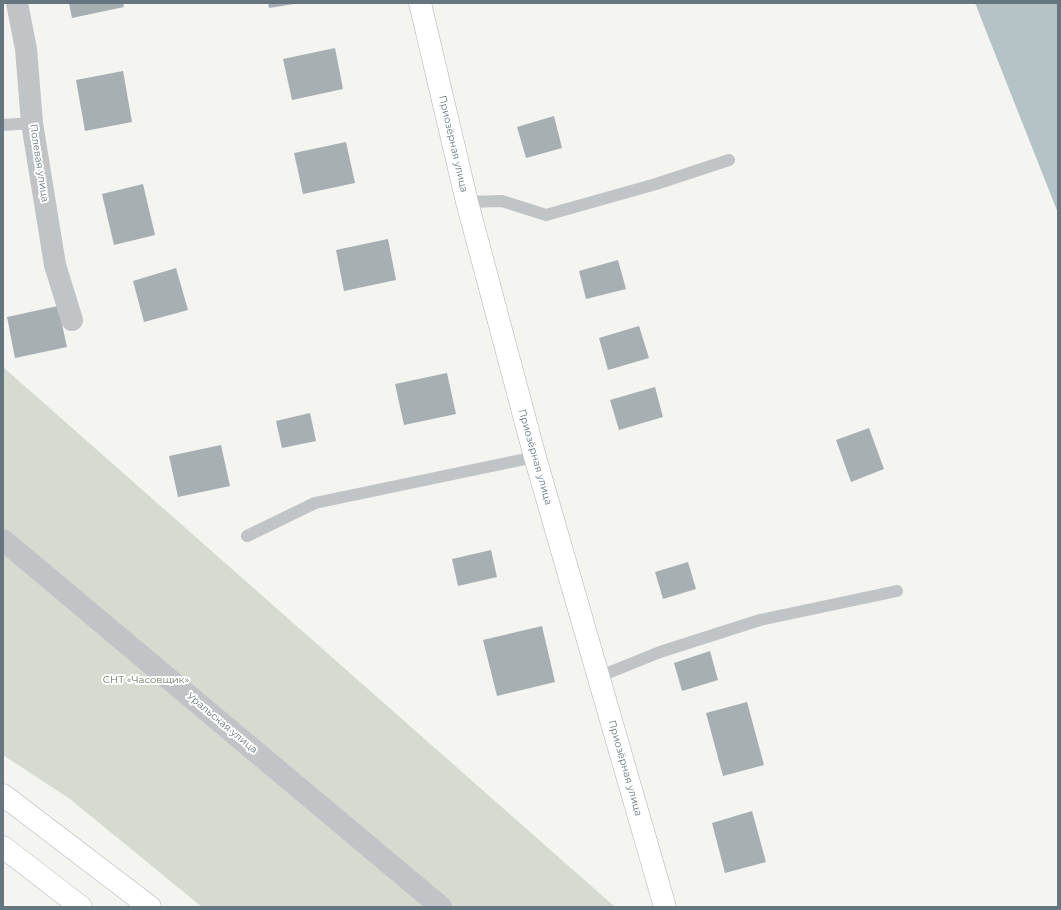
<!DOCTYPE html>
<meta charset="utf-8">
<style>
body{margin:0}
#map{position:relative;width:1061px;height:910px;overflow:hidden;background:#f4f4f1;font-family:Montserrat,sans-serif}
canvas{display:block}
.frame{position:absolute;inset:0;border:4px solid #657680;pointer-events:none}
</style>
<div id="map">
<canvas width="1061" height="910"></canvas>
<div class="frame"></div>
</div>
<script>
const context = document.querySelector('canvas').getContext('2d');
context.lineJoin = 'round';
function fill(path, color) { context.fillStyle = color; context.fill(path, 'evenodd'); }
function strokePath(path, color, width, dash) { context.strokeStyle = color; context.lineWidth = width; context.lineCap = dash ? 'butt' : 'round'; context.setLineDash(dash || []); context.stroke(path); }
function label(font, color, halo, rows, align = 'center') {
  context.font = font + ' Montserrat,sans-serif'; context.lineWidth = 4; context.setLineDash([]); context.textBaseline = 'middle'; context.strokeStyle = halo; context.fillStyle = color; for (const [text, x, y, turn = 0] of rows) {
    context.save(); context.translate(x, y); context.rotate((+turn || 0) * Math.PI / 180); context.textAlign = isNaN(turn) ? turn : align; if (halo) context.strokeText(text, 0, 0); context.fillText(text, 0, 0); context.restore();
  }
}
const green = new Path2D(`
 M3 367 615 907H202L70 799 3 755Z`);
const water = new Path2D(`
 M975 3H1058V213Z`);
const building = new Path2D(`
 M69 3H123L124 7 72 18Z
 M268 3H294V4L269 8Z
 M335 48 343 89 292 100 283 59Z
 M123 71 132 122 85 131 76 80Z
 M554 116 562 148 526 158 517 127Z
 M346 142 355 183 303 194 294 153Z
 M143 184 155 235 114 245 102 194Z
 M388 239 396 280 344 291 336 250Z
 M618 260 626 289 586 299 579 271Z
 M176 268 188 310 144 322 133 281Z
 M58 306 67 347 15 358 7 317Z
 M639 326 649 358 608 370 599 338Z
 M447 373 456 414 404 425 395 384Z
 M655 387 663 417 619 430 610 400Z
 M310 413 316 441 282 448 276 421Z
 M869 428 884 469 851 482 836 440Z
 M221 445 230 486 178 497 169 456Z
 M491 550 497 577 458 586 452 559Z
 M688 562 696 589 663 599 655 572Z
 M542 626 555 682 497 696 483 640Z
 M710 651 718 680 682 691 674 663Z
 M747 702 764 765 723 776 706 713Z
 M752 811 766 862 725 873 712 823Z`);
const lane = new Path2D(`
 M3 125 32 123
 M467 202 502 201 546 215 656 184 729 160
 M247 536 315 503 535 457
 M598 677 660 652 760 620 897 591`);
const street = new Path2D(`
 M17 3 26 49 32 123 55 265 72 320
 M3 540 441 907`);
const secondary = new Path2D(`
 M420 3 467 202 535 457 665 907`);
const primary = new Path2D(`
 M3 795 150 907
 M3 847 81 907`);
const streetNames = [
 ["Приозёрная улица",453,144,77],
 ["Полевая улица",39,163,81],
 ["Приозёрная улица",535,457,74],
 ["Уральская улица",222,723,40],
 ["Приозёрная улица",625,768,74]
];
const parkNames = [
 ["СНТ «Часовщик»",146,680]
];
fill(green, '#d6dbd2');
fill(water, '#b6c3c6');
fill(building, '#a7afb3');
strokePath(secondary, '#b0b6b9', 23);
strokePath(primary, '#b1b6b9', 23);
strokePath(lane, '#c0c4c7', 12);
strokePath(street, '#c0c4c7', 22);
strokePath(secondary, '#fff', 22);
strokePath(primary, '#fff', 22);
label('10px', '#657680', '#fff', streetNames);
label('10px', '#697863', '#fff', parkNames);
</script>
